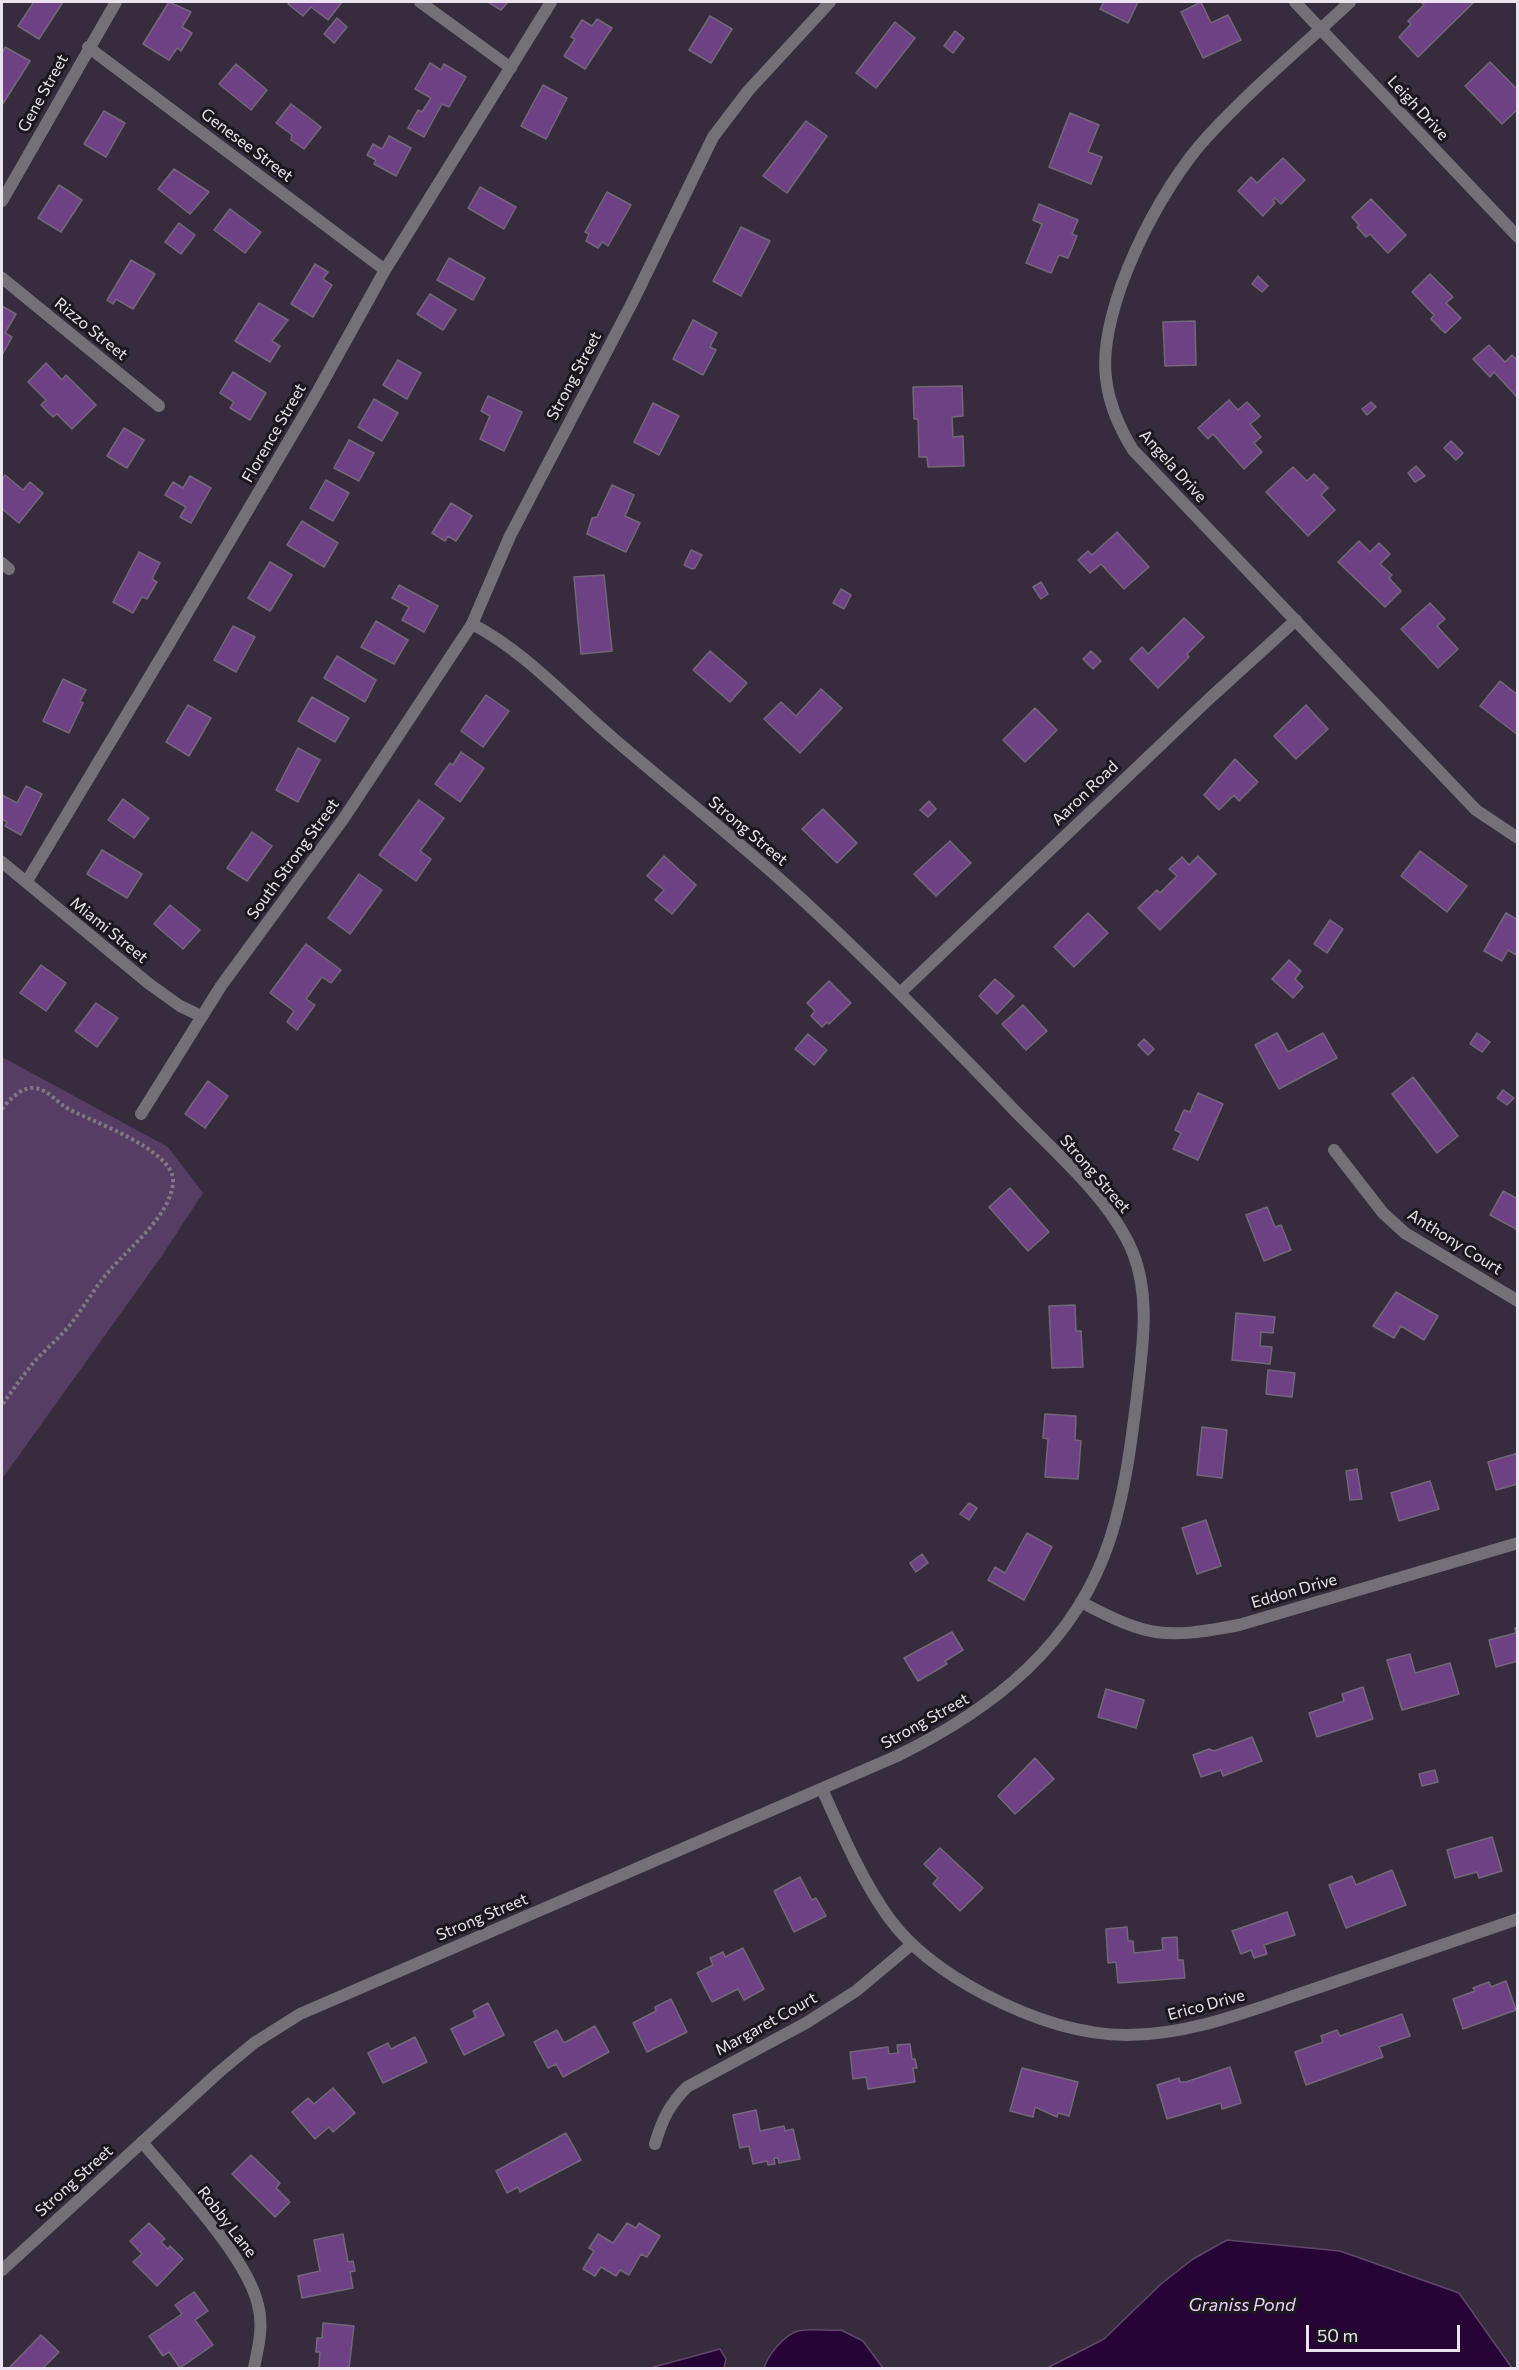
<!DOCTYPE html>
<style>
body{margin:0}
#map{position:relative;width:1519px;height:2370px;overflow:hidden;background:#372c3d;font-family:Commissioner,sans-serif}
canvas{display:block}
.frame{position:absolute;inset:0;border:3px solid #ebe4ef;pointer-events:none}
.scale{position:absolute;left:1306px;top:2325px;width:154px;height:27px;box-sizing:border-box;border:3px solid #ebe4ef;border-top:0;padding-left:8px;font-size:18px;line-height:21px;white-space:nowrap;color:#ebe4ef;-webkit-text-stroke:4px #1c171e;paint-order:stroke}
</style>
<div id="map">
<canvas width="1519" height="2370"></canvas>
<div class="frame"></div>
<div class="scale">50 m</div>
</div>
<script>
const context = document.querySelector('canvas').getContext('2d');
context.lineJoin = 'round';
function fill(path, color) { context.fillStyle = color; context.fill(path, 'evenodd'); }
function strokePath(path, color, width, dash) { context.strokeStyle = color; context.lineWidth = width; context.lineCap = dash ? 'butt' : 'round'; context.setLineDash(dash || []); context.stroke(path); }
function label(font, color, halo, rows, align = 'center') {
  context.font = font + ' Commissioner,sans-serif'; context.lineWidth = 6; context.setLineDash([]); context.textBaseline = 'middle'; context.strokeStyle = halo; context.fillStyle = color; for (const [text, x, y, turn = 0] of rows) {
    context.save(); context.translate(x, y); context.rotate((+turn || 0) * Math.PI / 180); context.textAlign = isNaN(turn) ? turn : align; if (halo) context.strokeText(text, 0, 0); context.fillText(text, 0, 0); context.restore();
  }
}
const green = new Path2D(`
 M2 1057 168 1147 203 1193 161 1257 2 1479Z`);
const water = new Path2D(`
 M1227 2240 1340 2251 1459 2293 1512 2368H1047L1104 2339 1161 2284 1193 2259Z
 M841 2330 863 2341 883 2368H764C768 2355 784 2335 798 2331 811 2328 828 2331 841 2330Z
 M720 2349 726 2359 724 2368H650Z`);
const building = new Path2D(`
 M34 2H63L39 39 18 26Z
 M169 2 191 12 182 27 192 33 181 51 177 48 169 60 143 44Z
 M290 2H342L328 20 311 7 303 16 288 4Z
 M488 2H508L501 10Z
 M1104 2H1138L1128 23 1100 9Z
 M1201 2 1211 23 1228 15 1241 40 1203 58 1181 12Z
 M1421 2H1474L1418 57 1399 37 1411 24 1408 21 1424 5Z
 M710 16 732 29 711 63 689 50Z
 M337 18 347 27 334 43 324 34Z
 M597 19 612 28 585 69 564 56 575 39 571 37 582 20 592 26Z
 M895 22 915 38 876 88 856 73Z
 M955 31 964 38 953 53 944 46Z
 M5 47 30 61 2 105V54Z
 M1490 62 1518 90V109L1502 124 1465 86Z
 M430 63 441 70 444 64 466 77 449 107 442 104 424 137 408 128 418 110 422 112 431 98 415 89Z
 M236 64 267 90 251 110 219 84Z
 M543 85 567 98 546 139 521 126Z
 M291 104 321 127 304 149 291 140 292 135 276 123Z
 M104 111 125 123 106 157 84 144Z
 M1070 113 1099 125 1088 152 1102 157 1091 184 1049 167Z
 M806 121 827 136 787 193 763 176Z
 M389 136 411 148 396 176 374 164 376 160 367 155 373 144 382 149Z
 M1283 158 1305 180 1281 204 1275 198 1273 200 1275 203 1263 216 1238 191 1251 177 1257 183Z
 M174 169 209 192 190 214 158 189Z
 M59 185 82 200 61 232 38 218Z
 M480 187 516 207 504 229 468 208Z
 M607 192 631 205 608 246 602 242 598 248 586 241 589 234 585 232Z
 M1371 199 1406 235 1388 253 1370 234 1366 237 1357 227 1359 225 1352 217Z
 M1039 204 1078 220 1072 234 1077 236 1068 258 1059 255 1051 273 1026 263 1042 224 1033 220Z
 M230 209 261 232 245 253 214 230Z
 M179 223 195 235 181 254 165 242Z
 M741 227 770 241 741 296 713 281Z
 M449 258 485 278 473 300 437 280Z
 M131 260 155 274 133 309 116 299 113 304 107 300Z
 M315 264 328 272 323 279 332 285 313 317 291 304Z
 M1430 274 1453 297 1446 303 1461 318 1445 333 1431 319 1434 315 1412 292Z
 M1258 276 1268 286 1262 292 1252 284Z
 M430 294 456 310 443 330 417 314Z
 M259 303 288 320 272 341 280 346 270 362 235 341Z
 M2 306 16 314 5 333 12 337 2 355Z
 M693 320 717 333 710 347 716 350 703 375 673 359Z
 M1195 321 1196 365 1165 366 1163 322Z
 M1489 345 1505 362 1512 355 1518 361 1517 397 1494 372 1490 377 1473 359Z
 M398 360 421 373 407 399 383 385Z
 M46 363 62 380 66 375 96 405 72 429 57 414 53 417 41 405 46 400 28 382Z
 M233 372 266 393 250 420 230 408 234 402 220 393Z
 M962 386 963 416 952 417 953 437 963 436 964 466 928 467 927 457H919L918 419H914L913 387Z
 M488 396 522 412 504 451 480 439 490 416 481 411Z
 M374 399 398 413 382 441 358 427Z
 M1229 400 1238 410 1247 402 1260 416 1250 424 1261 437 1254 443 1262 452 1244 469 1213 434 1208 439 1198 428Z
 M1371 402 1376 407 1367 415 1362 409Z
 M653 403 679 416 659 455 634 442Z
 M124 428 144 440 127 468 107 456Z
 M349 440 374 453 359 481 334 468Z
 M1451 441 1463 453 1456 460 1444 448Z
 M1416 466 1425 476 1415 482 1408 473Z
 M1293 467 1307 481 1314 474 1328 488 1321 495 1335 510 1308 536 1266 492Z
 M5 475 23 490 30 482 43 493 19 523 2 509V480Z
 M190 476 211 488 191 523 180 517 186 507 165 495 173 482 183 488Z
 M326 480 349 493 333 521 310 508Z
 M612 485 634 495 625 516 640 523 626 552 587 534 592 518 597 517Z
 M451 503 472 516 456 541 448 536 445 541 432 533Z
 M302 521 338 543 324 567 287 545Z
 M1117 532 1149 567 1124 589 1101 564 1090 573 1078 560 1088 551 1092 555Z
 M1359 541 1370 552 1379 543 1390 554 1380 564 1392 575 1389 578 1401 591 1385 607 1338 562Z
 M691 550 702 555 695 568 692 569 684 565Z
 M139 552 160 563 152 579 157 582 147 599 142 597 133 613 113 602Z
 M270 562 292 575 270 611 248 598Z
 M604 575 612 651 581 654 574 577Z
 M1041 582 1048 594 1041 599 1033 587Z
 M399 585 438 606 424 632 402 620 409 607 392 598Z
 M841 589 851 595 844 609 833 603Z
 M1430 603 1445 619 1437 626 1458 649 1438 668 1401 629Z
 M1184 618 1204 637 1187 654 1189 657 1158 688 1130 659 1142 647 1148 654Z
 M376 621 408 640 394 664 361 647Z
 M233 626 255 637 236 672 214 660Z
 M710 651 747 683 730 702 693 670Z
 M1091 651 1101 661 1093 669 1083 659Z
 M337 656 376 680 365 702 324 678Z
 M63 679 86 690 80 701 83 703 69 733 43 721Z
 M1500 681 1518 695V735L1480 706Z
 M821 689 842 708 800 753 764 719 781 702 796 716Z
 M486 695 509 711 483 747 461 731Z
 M312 697 349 718 335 742 298 721Z
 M188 705 211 718 189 756 166 742Z
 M1306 705 1328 729 1296 759 1274 736Z
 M1035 708 1057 730 1025 762 1003 740Z
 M298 748 320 760 298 802 276 790Z
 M461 752 484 768 460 802 435 784 450 763 453 765Z
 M1235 759 1258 782 1239 801 1234 795 1219 810 1204 795Z
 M26 786 42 794 21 835 5 826 7 822 2 819V795L17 803Z
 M123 799 149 818 134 838 108 820Z
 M419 800 444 818 420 851 431 859 416 881 379 855Z
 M929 801 936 809 928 817 920 810Z
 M823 809 857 843 837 863 802 829Z
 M252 832 272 846 247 881 227 868Z
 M950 841 971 863 936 896 914 874Z
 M102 850 142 874 127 898 87 874Z
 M1420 851 1467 886 1447 912 1401 876Z
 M664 856 696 885 672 914 655 900 664 890 647 876Z
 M1198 856 1216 874 1160 930 1138 908 1157 890 1160 893 1177 876 1169 869 1182 857 1189 865Z
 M359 874 382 890 350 934 328 918Z
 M170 905 200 930 183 949 154 924Z
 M1088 913 1108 933 1074 967 1054 947Z
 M1506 913 1518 920V956L1508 950 1502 961 1484 951Z
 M1330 920 1343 929 1327 953 1314 944Z
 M306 944 341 970 331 983 322 977 306 999 315 1005 297 1030 287 1022 294 1011 270 993Z
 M1289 960 1301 971 1295 979 1303 987 1293 998 1272 979Z
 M41 965 66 983 46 1011 20 993Z
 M995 979 1014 996 997 1014 979 996Z
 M829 981 851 1003 829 1024 827 1022 822 1027 811 1016 815 1011 807 1003Z
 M96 1003 118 1018 97 1047 75 1031Z
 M1023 1005 1047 1031 1026 1050 1002 1024Z
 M1277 1033 1288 1052 1323 1033 1337 1058 1279 1089 1255 1045Z
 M1477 1033 1490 1042 1482 1052 1470 1044Z
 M808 1034 827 1050 814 1065 795 1049Z
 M1144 1039 1154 1049 1148 1055 1138 1045Z
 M1413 1077 1458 1136 1437 1153 1392 1094Z
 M208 1081 228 1096 205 1128 185 1114Z
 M1503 1090 1514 1098 1507 1105 1497 1098Z
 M1198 1093 1223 1104 1198 1160 1173 1149 1181 1133 1175 1130 1184 1110 1190 1112Z
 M1010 1188 1049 1232 1028 1251 989 1207Z
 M1503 1191 1518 1199V1230L1490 1215Z
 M1267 1207 1275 1227 1281 1225 1291 1250 1264 1261 1246 1215Z
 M1396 1292 1438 1316 1424 1340 1401 1326 1394 1338 1373 1326Z
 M1075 1305 1076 1331H1081L1083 1367 1052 1368 1049 1306Z
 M1236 1313 1275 1317 1273 1333 1261 1332 1260 1346 1272 1347 1270 1364 1232 1360Z
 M1268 1370 1295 1373 1292 1397 1266 1394Z
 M1045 1414 1076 1416 1075 1440 1081 1441 1078 1479 1045 1477 1048 1439 1043 1438Z
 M1202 1427 1227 1430 1222 1478 1197 1475Z
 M1518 1453V1484L1496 1490 1488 1462Z
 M1357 1469 1362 1499 1350 1500 1346 1471Z
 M1430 1481 1439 1509 1399 1521 1391 1493Z
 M969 1503 977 1508 969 1520 960 1514Z
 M1206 1520 1221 1566 1197 1574 1182 1528Z
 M1027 1533 1052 1547 1024 1600 988 1580 995 1567 1005 1573Z
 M922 1554 928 1563 916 1572 910 1563Z
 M1518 1627V1661L1496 1667 1489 1640 1516 1633 1515 1628Z
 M952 1632 963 1650 945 1661 947 1664 918 1681 904 1658Z
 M1410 1654 1415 1673 1450 1663 1459 1694 1402 1710 1387 1660Z
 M1363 1687 1373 1719 1317 1737 1309 1713 1344 1701 1342 1694Z
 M1106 1689 1144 1700 1136 1728 1098 1717Z
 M1252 1737 1262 1761 1223 1776 1221 1770 1201 1777 1193 1755 1209 1749 1214 1751Z
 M1035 1758 1054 1779 1015 1814 998 1796Z
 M1435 1770 1438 1782 1422 1786 1419 1774Z
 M1492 1837 1502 1871 1479 1878 1477 1872 1455 1878 1447 1850Z
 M940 1848 983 1888 960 1911 933 1884 938 1878 924 1864Z
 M1392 1870 1406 1905 1346 1928 1329 1885 1352 1876 1356 1885Z
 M800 1877 812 1900 816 1898 826 1916 794 1932 774 1891Z
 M1287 1912 1295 1935 1264 1945 1267 1954 1254 1958 1251 1950 1241 1954 1232 1931Z
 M1127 1927 1128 1941H1133L1134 1953 1163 1950 1162 1938 1177 1937 1178 1960H1183L1185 1978 1118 1983 1116 1962 1108 1963 1106 1929Z
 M743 1948 764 1989 744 2000 738 1989 712 2002 697 1973 713 1965 710 1958 723 1952 725 1957Z
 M1506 1981 1516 2010 1463 2029 1453 1999 1475 1991 1473 1988 1489 1982 1491 1987Z
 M671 1999 687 2032 647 2052 633 2023 656 2011 655 2007Z
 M488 2003 504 2035 464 2055 451 2029 476 2017 473 2011Z
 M1402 2014 1410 2036 1379 2047 1383 2057 1306 2085 1295 2052 1323 2042 1321 2036 1337 2030 1340 2036Z
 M595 2026 609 2052 563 2077 556 2064 548 2068 534 2042 557 2030 564 2043Z
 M415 2037 427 2062 383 2083 368 2053 388 2043 391 2049Z
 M910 2044 912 2059H915L917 2068H913L915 2082 868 2089 866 2077 853 2079 850 2052 888 2047 889 2054 898 2053 897 2045Z
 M1230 2067 1241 2103 1222 2109 1221 2103 1167 2119 1157 2085 1179 2078 1180 2082H1186Z
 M1022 2068 1078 2082 1069 2116 1058 2113 1057 2117 1035 2107 1033 2117 1010 2111Z
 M333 2088 355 2113 333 2132 329 2127 315 2139 292 2112 308 2098 314 2104Z
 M756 2110 760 2131 784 2126 785 2131 793 2129 800 2159 779 2163 778 2158H774L775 2164 768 2165 767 2161 753 2164 749 2146 740 2148 733 2115Z
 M566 2133 581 2160 520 2192 518 2187 507 2193 496 2171Z
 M251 2155 280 2183 276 2188 290 2202 275 2217 232 2174Z
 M149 2223 165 2239 161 2242 168 2249 170 2246 183 2259 157 2286 133 2262 142 2254 130 2241Z
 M627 2223 636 2228 639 2223 660 2236 647 2257 641 2254 629 2275 620 2270 616 2276 601 2267 595 2276 583 2269 594 2251 589 2248 598 2234 613 2243Z
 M343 2234 348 2262 353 2261 355 2271 350 2272 353 2288 302 2298 298 2276 320 2271 314 2240Z
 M194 2292 208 2311 195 2320 213 2345 180 2368 169 2352 163 2356 149 2336 182 2314 175 2305Z
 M323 2323 354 2326 349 2368H319L320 2352H316L317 2338H322Z
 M41 2335 59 2352 43 2368H9Z`);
const path = new Path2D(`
 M2 1109C9 1100 21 1087 34 1088 47 1089 55 1100 65 1107 89 1121 175 1149 173 1182 171 1215 130 1247 110 1270 95 1287 84 1307 70 1325 59 1338 46 1349 35 1361 23 1375 13 1390 2 1405`);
const minor = new Path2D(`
 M420 2 511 68
 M1295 2 1518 237
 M1350 2C1303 46 1252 88 1208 136 1161 186 1097 308 1106 378 1109 405 1119 427 1133 450L1476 810 1518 838
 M88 47 385 270
 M2 201 116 2
 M2 278 159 406
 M2 563 9 569
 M2 862 148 983 180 1006 201 1016
 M27 881 166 649 314 398 385 270 551 2
 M900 993 1210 698 1296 620
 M141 1114 221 986 344 818 472 624
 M1334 1150 1383 1213 1405 1233 1518 1301
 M1081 1602C1149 1638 1165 1639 1239 1625L1518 1543
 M822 1789C842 1833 861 1879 889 1918 913 1951 948 1975 984 1994 1028 2017 1076 2035 1127 2035 1191 2035 1251 2010 1311 1990 1380 1966 1449 1943 1518 1919
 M142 2142C175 2182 247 2256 258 2305 264 2326 258 2348 254 2368
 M655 2144C662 2120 669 2105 687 2087L806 2023 856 1991 911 1945`);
const tertiary = new Path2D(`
 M2 2270 218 2073 254 2043 300 2014 897 1756C993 1709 1076 1644 1110 1539 1125 1493 1131 1444 1137 1396 1142 1350 1151 1298 1133 1253 1112 1201 1056 1153 1017 1113 941 1034 864 955 783 882 728 833 670 787 614 739 568 700 526 652 472 624L510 536 633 301 713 137 748 91 830 2`);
const streetNames = [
 ["Gene Street",43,93,-61],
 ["Leigh Drive",1418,108,47],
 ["Genesee Street",247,145,37],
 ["Rizzo Street",91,329,39],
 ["Strong Street",574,376,-62],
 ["Florence Street",274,433,-60],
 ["Angela Drive",1173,466,48],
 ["Aaron Road",1085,793,-44],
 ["Strong Street",748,831,40],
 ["South Strong Street",293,859,-54],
 ["Miami Street",109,930,39],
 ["Strong Street",1095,1174,49],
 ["Anthony Court",1455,1242,32],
 ["Eddon Drive",1294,1591,-16],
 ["Strong Street",925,1721,-29],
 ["Strong Street",482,1917,-23],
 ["Erico Drive",1206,2005,-15],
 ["Margaret Court",766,2024,-29],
 ["Strong Street",74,2181,-42],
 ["Robby Lane",227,2222,52]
];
const waterNames = [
 ["Graniss Pond",1242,2305]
];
fill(green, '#563d64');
fill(water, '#260435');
strokePath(water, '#61476d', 1.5);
fill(building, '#6d4184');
strokePath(building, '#73677a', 1.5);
strokePath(path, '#817886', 4, [3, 3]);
strokePath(minor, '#757078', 12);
strokePath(tertiary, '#757078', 12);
label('16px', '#ebe4ef', '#1c171e', streetNames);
label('italic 18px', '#e9d1f7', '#1c171e', waterNames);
</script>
